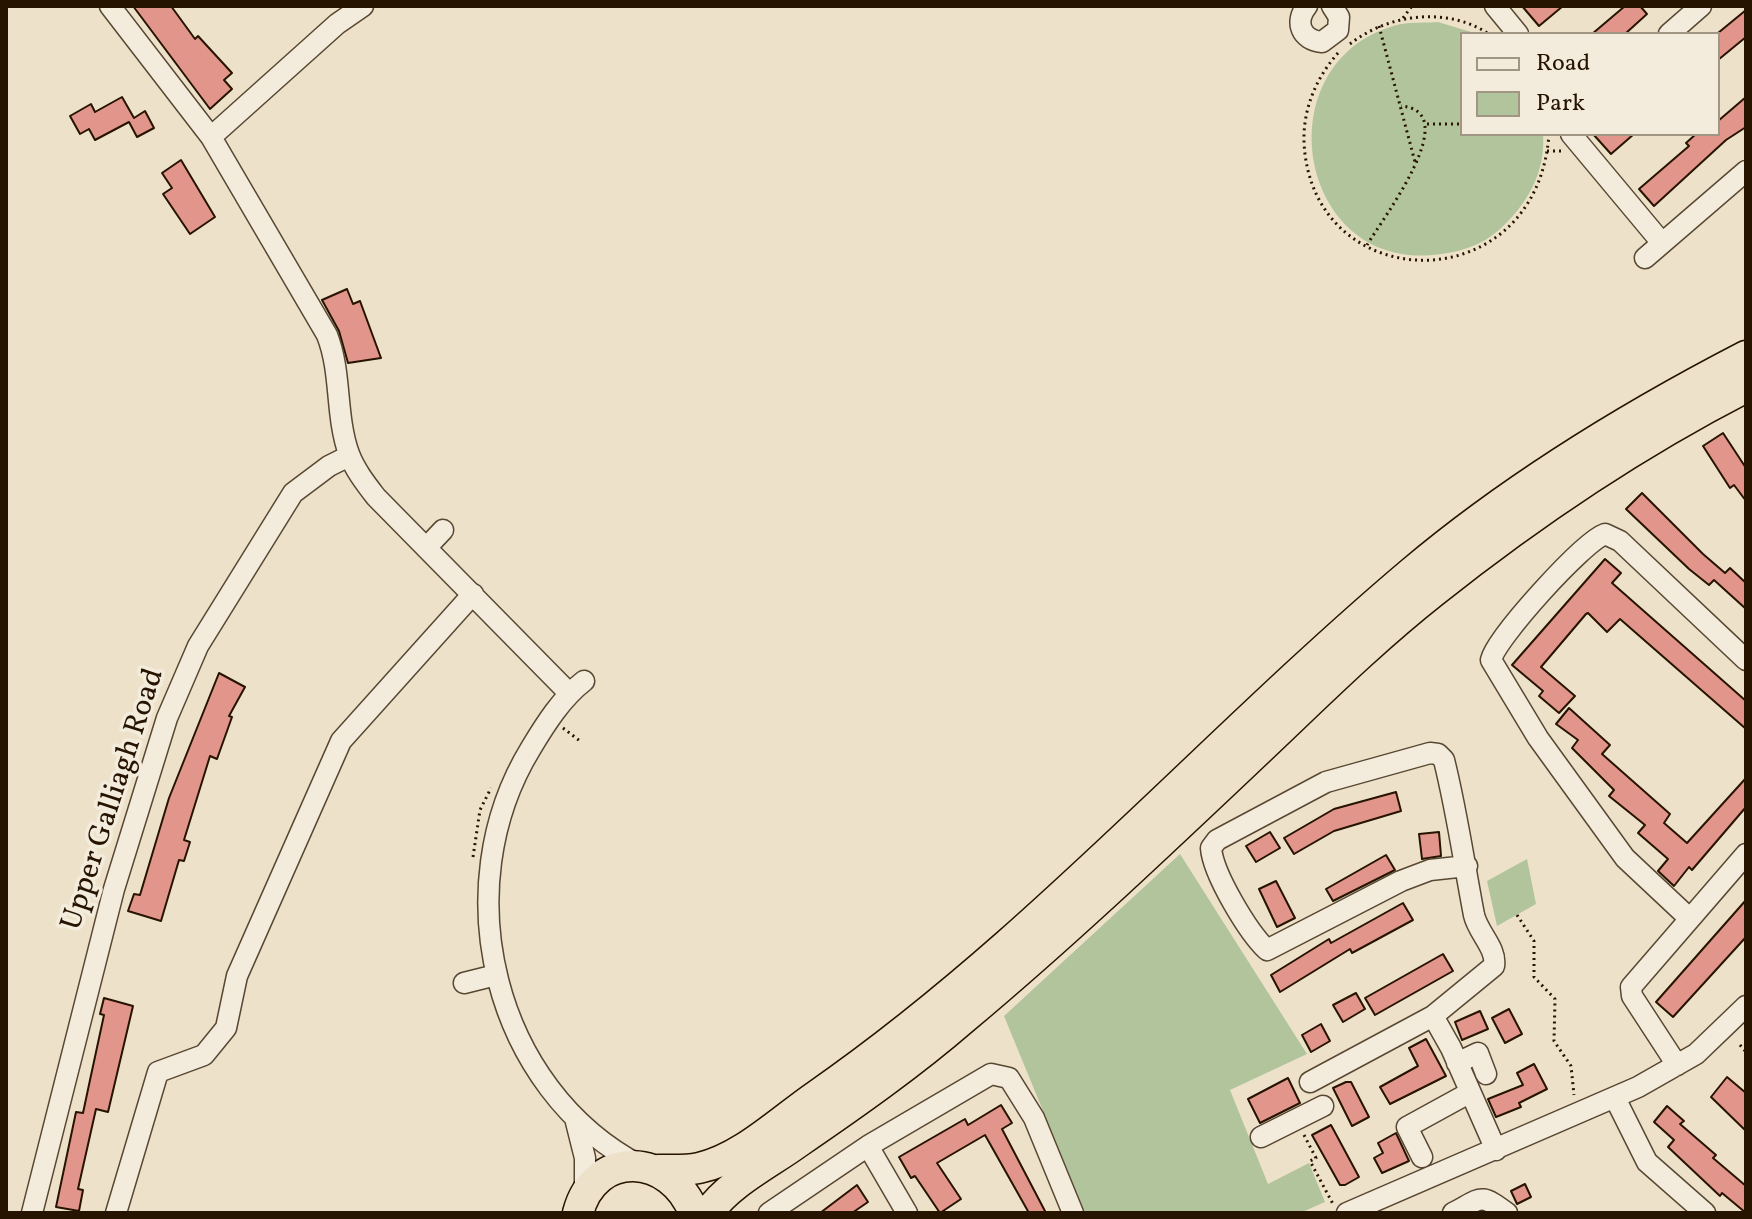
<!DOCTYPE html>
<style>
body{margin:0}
#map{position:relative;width:1752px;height:1219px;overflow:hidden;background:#ede2c9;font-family:Vollkorn,serif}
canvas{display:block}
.frame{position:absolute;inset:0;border:8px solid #261300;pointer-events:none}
.legend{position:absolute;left:1460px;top:32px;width:260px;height:104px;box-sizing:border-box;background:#f3ecdc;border:2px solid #a19584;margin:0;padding:10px 14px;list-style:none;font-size:24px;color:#261300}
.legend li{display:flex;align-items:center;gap:16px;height:40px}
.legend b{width:40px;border:2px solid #a19584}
</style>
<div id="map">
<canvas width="1752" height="1219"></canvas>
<div class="frame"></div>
<ul class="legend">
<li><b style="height:10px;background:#f3ecdc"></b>Road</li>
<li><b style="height:22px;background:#b2c49b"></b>Park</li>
</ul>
</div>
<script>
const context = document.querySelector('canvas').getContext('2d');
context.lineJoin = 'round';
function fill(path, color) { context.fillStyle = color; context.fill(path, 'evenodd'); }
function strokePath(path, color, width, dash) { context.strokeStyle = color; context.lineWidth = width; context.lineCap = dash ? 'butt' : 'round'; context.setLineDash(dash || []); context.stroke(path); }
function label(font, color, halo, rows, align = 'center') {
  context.font = font + ' Vollkorn,serif'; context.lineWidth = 7; context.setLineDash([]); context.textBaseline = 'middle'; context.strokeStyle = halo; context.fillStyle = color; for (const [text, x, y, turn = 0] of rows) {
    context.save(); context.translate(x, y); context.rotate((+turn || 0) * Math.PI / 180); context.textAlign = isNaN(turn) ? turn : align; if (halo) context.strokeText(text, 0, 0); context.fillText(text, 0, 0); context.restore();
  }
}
const green = new Path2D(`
 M1438 22 1478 34H1462V134H1543C1546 172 1527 205 1499 230 1481 246 1457 253 1433 255 1294 268 1263 56 1401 24 1413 22 1426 23 1438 22Z
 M1180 854 1307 1054 1230 1090 1268 1184 1309 1163 1325 1202 1300 1213H1085L1004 1016Z
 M1527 859 1536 904 1497 926 1487 881Z`);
const building = new Path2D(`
 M133 6H171L195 39 198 36 232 73 224 80 232 89 210 109Z
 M1522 6H1563L1539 26Z
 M1625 6H1640L1647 14 1625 34H1592Z
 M1746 10V37L1718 60V33Z
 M122 97 134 118 145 111 154 128 137 137 129 122 95 140 89 129 80 134 70 116 91 104 95 112Z
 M1746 97V127L1726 140 1654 206 1639 189 1689 146 1686 143 1696 134H1718V121Z
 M1593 134H1634L1611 154Z
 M181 160 215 217 190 234 163 194 172 188 162 173Z
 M347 289 353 304 360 301 381 358 348 363 339 331 322 300Z
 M1723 433 1746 468V501L1734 485 1730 488 1703 446Z
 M1642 493 1703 554 1725 573 1730 568 1746 583V609L1714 580 1709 585 1689 569 1626 509Z
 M1605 559 1621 573 1612 583 1746 701V729L1620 619 1607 632 1588 613 1586 614 1541 667 1575 696 1559 713 1539 696 1543 691 1512 665Z
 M219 673 245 687 229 716 232 717 217 759 210 756 184 840 190 842 184 861 179 860 161 921 128 911 134 894 140 895 169 798Z
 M1569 708 1610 745 1602 754 1670 814 1664 823 1687 843 1746 778V807L1692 870 1689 867 1674 886 1658 871 1668 859 1638 833 1645 825 1609 796 1614 790 1572 748 1578 740 1556 724Z
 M1396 792 1401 811 1334 831 1294 854 1284 838 1334 809Z
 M1270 832 1280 848 1256 862 1246 846Z
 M1439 832 1441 856 1422 859 1419 834Z
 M1386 855 1395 870 1333 901 1326 889Z
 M1276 881 1295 918 1277 927 1259 889Z
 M1746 900V937L1673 1017 1656 1002Z
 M1403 903 1413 920 1352 953 1350 949 1280 992 1271 975 1329 939 1331 943Z
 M1443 954 1453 971 1375 1015 1365 998Z
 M1356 993 1365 1009 1343 1022 1333 1005Z
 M104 998 133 1006 108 1112 96 1109 78 1189 83 1190 79 1211 56 1207 76 1112 83 1113 90 1080 104 1015 100 1014Z
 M1509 1009 1522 1034 1505 1043 1492 1018Z
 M1480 1011 1488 1029 1462 1040 1455 1022Z
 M1321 1024 1330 1041 1311 1052 1302 1035Z
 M1426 1039 1446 1076 1390 1104 1380 1087 1418 1066 1409 1048Z
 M1534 1064 1547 1089 1519 1103 1521 1107 1496 1117 1488 1099 1523 1085 1517 1073Z
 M1727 1077 1746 1093V1131L1711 1097Z
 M1288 1078 1300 1103 1260 1123 1248 1099Z
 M1346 1082H1351L1369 1117 1352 1126 1333 1088Z
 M1001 1105 1012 1123 1002 1129 1046 1213H1029L985 1135 937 1163 961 1199 940 1213 915 1176 911 1178 899 1157 965 1119 968 1125Z
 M1667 1106 1684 1121 1680 1124 1716 1155 1713 1158 1746 1186V1213L1722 1193 1720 1196 1668 1147 1674 1140 1654 1122Z
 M1331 1125 1359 1177 1345 1185H1340L1312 1135Z
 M1396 1133 1409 1161 1382 1173 1374 1158 1383 1153 1378 1143Z
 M1525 1184 1531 1197 1517 1204 1511 1191Z
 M857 1185 868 1202 852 1213H820Z`);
const path = new Path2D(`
 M1403 18 1412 6
 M1379 26 1415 162
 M1350 44C1388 14 1447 6 1489 34
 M1338 53C1316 78 1303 109 1304 142 1311 299 1537 303 1549 134
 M1427 124H1462
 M1547 151H1563
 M1367 245C1383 218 1465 111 1401 106
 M563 728 580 741
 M473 857 480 810 491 788
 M1517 915 1534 941V977L1555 999 1554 1041 1571 1066 1574 1095
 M1740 1045 1746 1052
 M1304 1135 1316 1158 1310 1161 1333 1204`);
const minor = new Path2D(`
 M110 6 211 137 327 335C342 373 335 415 349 454 355 470 366 484 376 497L569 693
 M1307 6C1294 22 1301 40 1322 42L1338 30 1339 17 1332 6
 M1495 6 1518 34
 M1669 34 1701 6
 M1571 134 1662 243
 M211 137 337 24 363 6
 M1645 258 1746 171
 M426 548 443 530
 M584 681C562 698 546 723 531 748 445 888 493 1089 641 1166
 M1689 918 1625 858 1538 738 1491 660C1496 638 1583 542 1605 534L1620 541 1746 660
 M464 983 496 975
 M1433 1016 1451 1048 1496 1150
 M1457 1063 1478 1053 1486 1074
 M1677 1065 1632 996 1631 987 1746 854
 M1310 1082 1433 1016 1494 966C1497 948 1478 933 1474 915 1464 863 1457 812 1444 760L1438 754 1430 753 1326 782 1217 840 1211 848C1213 874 1248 932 1267 950L1401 881 1430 870 1467 866
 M1615 1098 1647 1162 1705 1213
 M576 1122 585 1158V1194
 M1261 1137 1323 1106
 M868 1146 907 1213
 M1422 1157 1407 1127 1469 1093
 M32 1213 114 889 167 718 198 646 293 493 329 466 349 456
 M116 1213 158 1072 204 1055 226 1028 237 976 341 741 473 594
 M769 1213 868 1146 991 1074 1009 1078 1034 1118 1073 1213
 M1347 1213 1638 1087 1696 1054 1746 1006
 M1453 1213C1482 1198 1479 1192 1507 1213`);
const highway = new Path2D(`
 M658 1170C671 1170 686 1171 699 1168 741 1159 781 1120 816 1096 1034 945 1209 744 1411 573 1513 487 1628 417 1746 356
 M578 1213C595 1148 671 1153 694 1213
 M708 1213C729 1183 768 1164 797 1143 854 1104 911 1064 963 1019 1061 937 1153 850 1245 763 1307 705 1367 644 1433 592 1531 514 1635 444 1746 387`);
const streetNames = [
 ["Upper Galliagh Road",115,800,-72]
];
fill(green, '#b2c49b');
fill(building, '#e2958a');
strokePath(building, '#261300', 2);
strokePath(minor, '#584732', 23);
strokePath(highway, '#261300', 33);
strokePath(path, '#261300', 3, [2, 4]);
strokePath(minor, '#f3ecdc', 20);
strokePath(highway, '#ede2c9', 30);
label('30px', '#261300', '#f3ecdc', streetNames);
</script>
